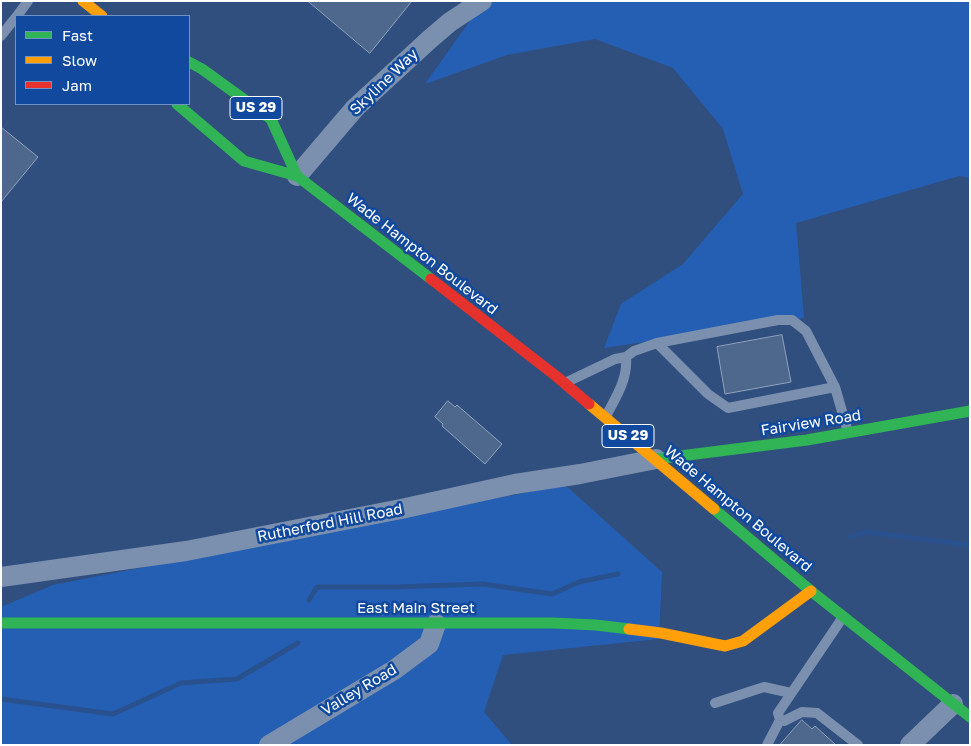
<!DOCTYPE html>
<style>
body{margin:0}
#map{position:relative;width:971px;height:746px;overflow:hidden;background:#304f7e;font-family:"Golos Text",sans-serif}
canvas{display:block}
.frame{position:absolute;inset:0;border:2px solid #fff;pointer-events:none}
.legend{position:absolute;left:15px;top:15px;width:175px;height:90px;box-sizing:border-box;background:#10499e;border:1px solid #7092c5;margin:0;padding:6px 9px;list-style:none;font-size:15px;color:#fff}
.legend li{display:flex;align-items:center;gap:10px;height:25px}
.legend b{width:25px;border:1px solid #7092c5}
</style>
<div id="map">
<canvas width="971" height="746"></canvas>
<div class="frame"></div>
<ul class="legend">
<li><b style="height:6px;background:#30b455"></b>Fast</li>
<li><b style="height:6px;background:#ff9f0a"></b>Slow</li>
<li><b style="height:6px;background:#e5322d"></b>Jam</li>
</ul>
</div>
<script>
const context = document.querySelector('canvas').getContext('2d');
context.lineJoin = 'round';
function fill(path, color) { context.fillStyle = color; context.fill(path, 'evenodd'); }
function strokePath(path, color, width, dash) { context.strokeStyle = color; context.lineWidth = width; context.lineCap = dash ? 'butt' : 'round'; context.setLineDash(dash || []); context.stroke(path); }
function label(font, color, halo, rows, align = 'center') {
  context.font = font + ' "Golos Text",sans-serif'; context.lineWidth = 5; context.setLineDash([]); context.textBaseline = 'middle'; context.strokeStyle = halo; context.fillStyle = color; for (const [text, x, y, turn = 0] of rows) {
    context.save(); context.translate(x, y); context.rotate((+turn || 0) * Math.PI / 180); context.textAlign = isNaN(turn) ? turn : align; if (halo) context.strokeText(text, 0, 0); context.fillText(text, 0, 0); context.restore();
  }
}
const green = new Path2D(`
 M484 1H968L970 3V178L959 176 796 223 804 318 604 348 621 304 683 264 743 194 723 129 673 68 595 39 507 55 425 84Z
 M565 485 662 572 659 639 503 655 484 712 512 745H1V607L53 585Z`);
const stream = new Path2D(`
 M851 537 866 532 970 545
 M309 600 317 587H396L483 584 552 594 579 582 618 574
 M1 699 113 714 181 683 237 679 298 643`);
const building = new Path2D(`
 M308 1H412L370 53Z
 M1 127 38 157 1 202Z
 M782 335 791 382 725 394 717 347Z
 M448 401 455 407 457 405 502 444 485 464 442 426 443 424 435 417Z
 M802 720 812 729 815 726 836 745H780Z`);
const lane = new Path2D(`
 M17 16 28 1
 M1 36 16 17
 M657 343 708 394 728 408 835 387
 M567 382 615 359 626 357 634 351 657 343 778 320H792L806 331 835 387 848 432
 M606 416C616 397 628 379 626 357
 M843 617 778 713 780 720 784 721 802 712 817 713 858 745
 M715 703 764 687 791 693
 M767 745 780 720`);
const street = new Path2D(`
 M297 176 355 108 430 39 450 22 482 1
 M1 577 186 551 401 509 515 484 580 474 656 459
 M269 745 394 670 429 644 436 624
 M910 745 953 704`);
const fast = new Path2D(`
 M189 62 202 69 271 119 297 176
 M177 104 244 161 297 176 431 279
 M656 459 807 440 970 411
 M714 509 811 591 970 717
 M1 623H554L596 625 629 629`);
const slow = new Path2D(`
 M83 1 102 16
 M589 404 714 509
 M629 629 661 633 725 646 743 641 811 591`);
const jam = new Path2D(`
 M431 279 556 376 589 404`);
const shields = [
 [256,108,52],
 [628,436,52]
];
const shieldNames = [
 ["US 29",256,108],
 ["US 29",628,436]
];
const streetNames = [
 ["Skyline Way",384,82,-44],
 ["Wade Hampton Boulevard",422,254,38],
 ["Fairview Road",811,423,-9],
 ["Wade Hampton Boulevard",738,509,40],
 ["Rutherford Hill Road",330,523,-11],
 ["East Main Street",416,608],
 ["Valley Road",359,690,-31]
];
fill(green, '#255fb4');
strokePath(stream, '#29518e', 5);
fill(building, '#4e678c');
strokePath(building, '#90a2bc', 1);
strokePath(lane, '#7b90ae', 10);
strokePath(street, '#7b90ae', 20);
strokePath(fast, '#30b455', 11);
strokePath(slow, '#ff9f0a', 11);
strokePath(jam, '#e5322d', 11);
for (const [x, y, w] of shields) { const box = new Path2D(); box.roundRect(x - w / 2, y - 11.5, w, 23, 4); context.fillStyle = '#10499e'; context.fill(box); strokePath(box, '#fff', 1); }
label('bold 14px', '#fff', null, shieldNames);
label('15px', '#fff', '#10499e', streetNames);
</script>
